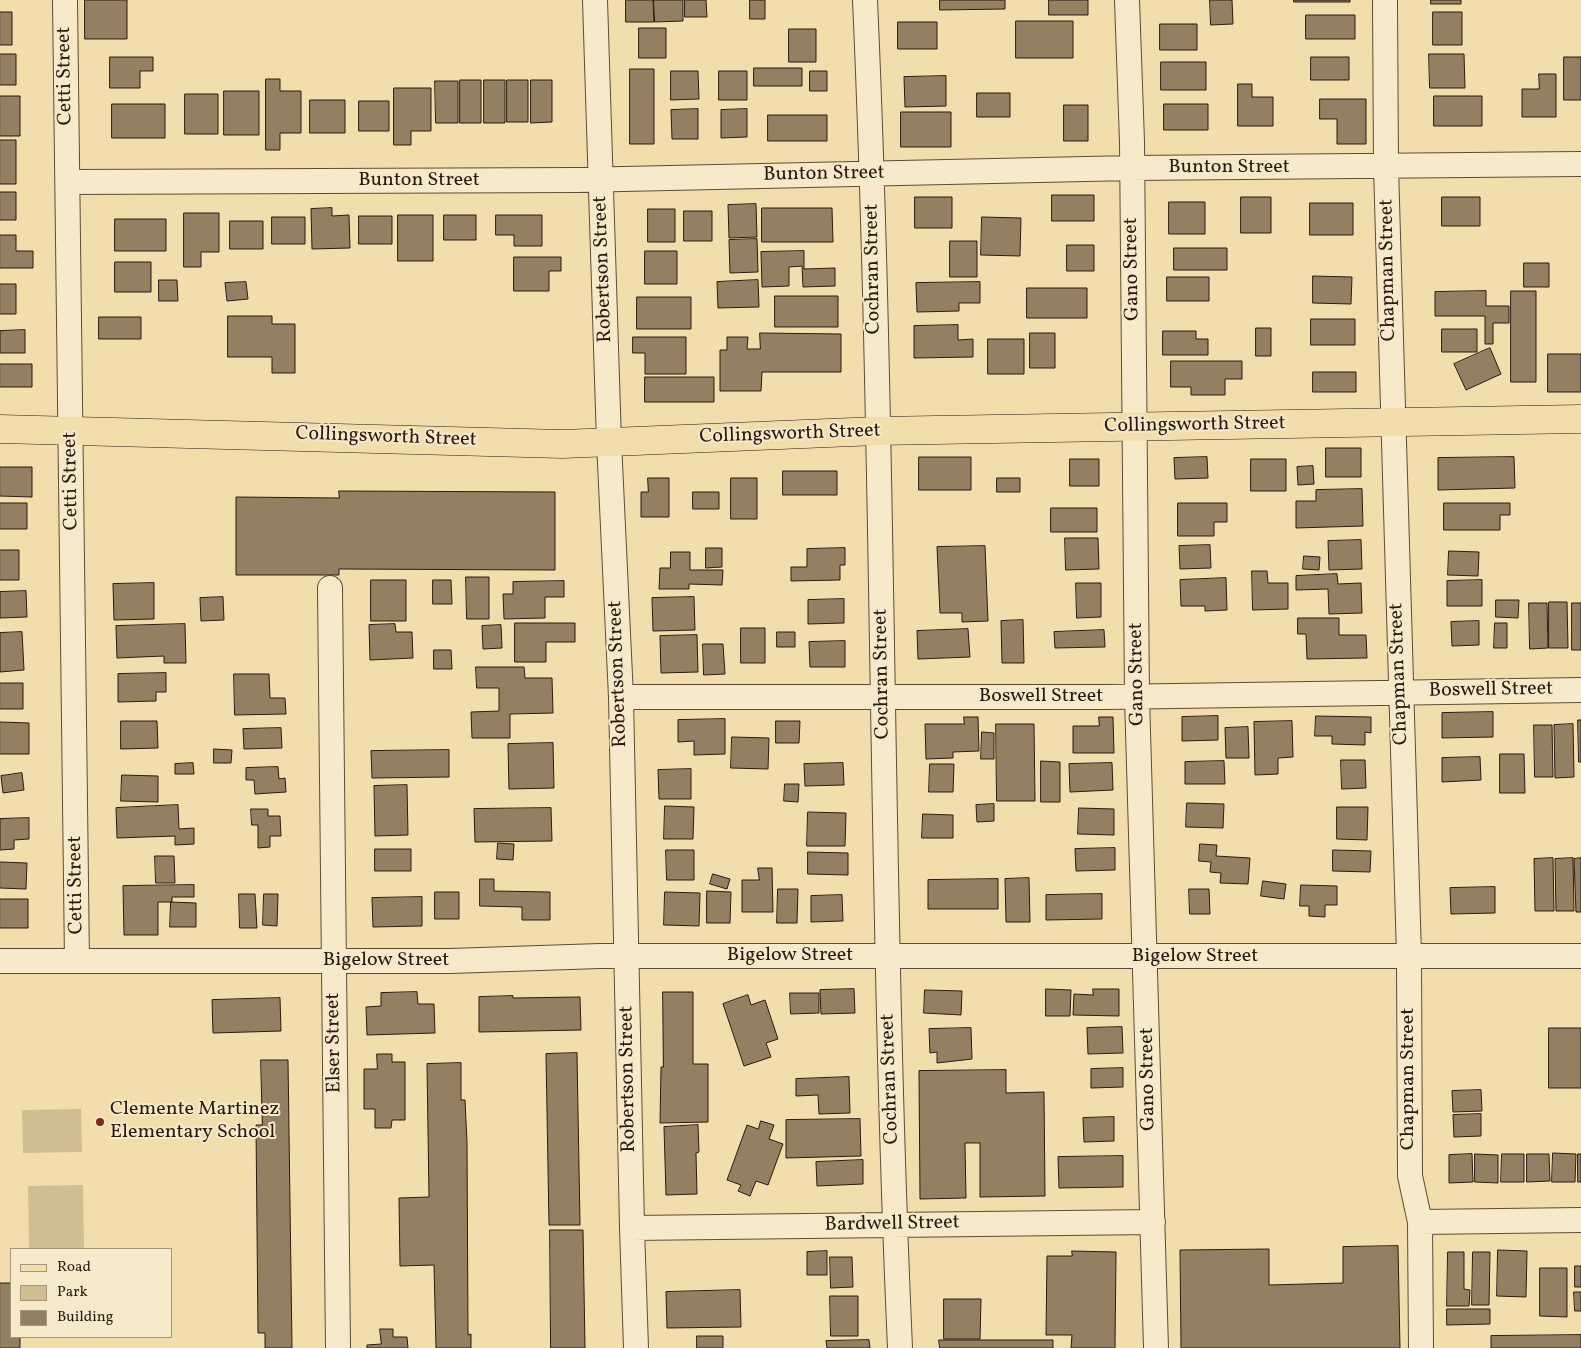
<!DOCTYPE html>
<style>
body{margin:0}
#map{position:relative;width:1581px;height:1348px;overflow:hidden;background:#f2dead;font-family:Vollkorn,serif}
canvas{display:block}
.legend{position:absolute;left:10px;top:1248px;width:162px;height:90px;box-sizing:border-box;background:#f7eaca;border:1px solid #a69780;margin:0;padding:6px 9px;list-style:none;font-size:15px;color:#2c1a10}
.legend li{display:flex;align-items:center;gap:10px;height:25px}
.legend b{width:25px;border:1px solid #a69780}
</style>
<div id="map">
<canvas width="1581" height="1348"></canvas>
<ul class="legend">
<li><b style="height:6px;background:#f2dead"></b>Road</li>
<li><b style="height:14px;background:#d0bd92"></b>Park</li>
<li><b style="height:14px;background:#938062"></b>Building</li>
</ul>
</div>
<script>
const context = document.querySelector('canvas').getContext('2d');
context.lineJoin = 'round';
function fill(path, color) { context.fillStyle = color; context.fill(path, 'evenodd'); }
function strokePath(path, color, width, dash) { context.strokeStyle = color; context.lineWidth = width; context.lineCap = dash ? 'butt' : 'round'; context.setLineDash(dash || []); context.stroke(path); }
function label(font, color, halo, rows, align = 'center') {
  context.font = font + ' Vollkorn,serif'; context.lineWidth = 4; context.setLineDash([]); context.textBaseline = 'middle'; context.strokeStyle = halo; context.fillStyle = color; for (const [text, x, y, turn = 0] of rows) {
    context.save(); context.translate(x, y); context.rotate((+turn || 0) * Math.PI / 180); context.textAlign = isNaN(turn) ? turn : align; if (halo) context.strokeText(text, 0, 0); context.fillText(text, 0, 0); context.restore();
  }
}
const green = new Path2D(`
 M81 1109 82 1152 23 1153 22 1110Z
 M83 1185 84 1249H29L28 1186Z`);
const building = new Path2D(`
 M85 0H127V39H85Z
 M626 0H653L654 22H626Z
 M654 0H683V21L655 22Z
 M685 0H706L707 17H685Z
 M750 0H765V19H750Z
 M940 0H1005V9L940 10Z
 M1049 0H1088V15H1049Z
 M1210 0H1232L1233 24 1211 25Z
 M1294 0H1350V2H1294Z
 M1431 0H1461V4H1431Z
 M0 12H12V45H0Z
 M1433 12H1462V45H1433Z
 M1306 15H1355V39H1306Z
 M1016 21H1073V58H1016Z
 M898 22H937V49H898Z
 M1160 24H1197V50H1160Z
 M639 28H666V58H639Z
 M789 29H816V62H789Z
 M0 54H16V85H0Z
 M1429 54H1464L1465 88H1430Z
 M110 57H153V71H140V88H110Z
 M1311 57H1349V80H1311Z
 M1564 57H1581V100H1564Z
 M1161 62H1206V90H1161Z
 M754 68H802V86H754Z
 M630 69H654V144H630Z
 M671 71H698L699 99 671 100Z
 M719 71H747V100H719Z
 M810 71H827V91H810Z
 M1539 74H1556V117H1522V89H1539Z
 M946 76V106L905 107 904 77Z
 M266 79H280V91H301V133H280V150H266Z
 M460 80H481V123H460Z
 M484 80H505V123H484Z
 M507 80H528V122H507Z
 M531 80H552V122L531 123Z
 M435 81H458V123H436Z
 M1238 84H1252V97H1273V126H1238Z
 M394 88H431V131H411V145H394Z
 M224 91H259V135H224Z
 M977 93H1010V117H977Z
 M185 94H218V134H185Z
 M0 96H20V136H0Z
 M1434 96H1482V126H1434Z
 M1320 99H1366V144H1337V119H1320Z
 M310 100H345V133H310Z
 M359 101H389V131H359Z
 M112 104H165V138H112Z
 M1164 104H1208V130H1164Z
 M1064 105H1088V141H1064Z
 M698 109V139H672L671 110Z
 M747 109V137L721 138V110Z
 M901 112H951V147H901Z
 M768 115H827V141H768Z
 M0 140H16V184H0Z
 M0 192H16V220H0Z
 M1052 195H1094V221H1052Z
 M915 197H952V228H915Z
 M1241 197H1271V233H1241Z
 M1442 197H1480V226H1442Z
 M1169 202H1205V234H1169Z
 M1310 203H1353V235H1310Z
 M756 204 757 237 729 238 728 205Z
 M332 208V216L349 215 350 248 312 249 311 209Z
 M762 208H832L833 242H762Z
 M648 209H675V242H648Z
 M684 211H712V241H684Z
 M184 213H219V252H201V267H184Z
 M398 215H433V261H398Z
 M444 215H476V240H444Z
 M496 215H542V246H514V235H496Z
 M359 216H392V244H359Z
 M272 217H305V244H272Z
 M982 217 1021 218 1020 256 981 255Z
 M115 219H166V251H115Z
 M230 221H263V249H230Z
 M0 235H16V251H33V268H0Z
 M757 239 758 272 730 273 729 240Z
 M950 241H977V277H950Z
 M1067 245H1094V271H1067Z
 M1174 248H1227V270H1174Z
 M645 251H677V284H645Z
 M804 251V269L835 268V286L803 287 802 266 789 267V286L762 287 761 252Z
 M514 257H561V271H549V291H514Z
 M115 262H151V292H115Z
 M1524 263H1549V287H1524Z
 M1313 276 1352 277 1351 304 1313 303Z
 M1167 277H1209V301H1167Z
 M159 280H177L178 301H159Z
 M758 280 759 307 718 308 717 282Z
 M246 282 248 299 227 301 225 283Z
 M980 282V303H959V311L917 312 916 283Z
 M0 284H16V314H0Z
 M1027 288H1087V318H1027Z
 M1486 291V306H1509V323H1493V344H1485V316H1435V292Z
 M1511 291H1536V382H1511Z
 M775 296H838V327H775Z
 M637 297H691V329H637Z
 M228 316H272V324H295V373H272V357H228Z
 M99 317H141V339H99Z
 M1311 319H1355V345H1311Z
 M958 325V340L973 339V357L914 358V326Z
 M1256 328H1271V356H1256Z
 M1442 329H1477V352H1442Z
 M25 330V353H0V331Z
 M1163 331H1196V339H1208V355H1163Z
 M760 333 841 334V372H762L761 391H720V350H727V337H748L747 349H760Z
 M1030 333H1055V368H1030Z
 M633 337H686V374H645V353H633Z
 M988 339H1024V374H988Z
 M1490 348 1501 374 1466 390 1454 364Z
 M1548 354H1581V392H1548Z
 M1171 361H1242V379H1225V395H1191V387H1171Z
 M0 364H32V387H0Z
 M1313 372H1356V392H1313Z
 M645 377H714V402H645Z
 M1326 448H1361V477H1326Z
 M919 457H971V490H919Z
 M1207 457 1208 478 1175 479 1174 458Z
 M1514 457 1515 488 1438 490V458Z
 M1070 459H1099V486H1070Z
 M1251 459H1286V491H1251Z
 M1313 466 1314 484 1298 485 1297 467Z
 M0 467H32V497L0 496Z
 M783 471H837V495H783Z
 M648 478H669V517H641V492H648Z
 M731 478H757V519H731Z
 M997 478H1020V492H997Z
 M1362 489 1363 526 1296 528V501H1316V490Z
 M339 491 555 492V570L339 569V575H236V497L339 498Z
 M693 492H719V509H693Z
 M0 503H27V529H0Z
 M1178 503H1227V522H1214V536H1178Z
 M1444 503H1510V515H1500V530H1444Z
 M1051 508H1097V532H1051Z
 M1065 538H1098L1099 569 1066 570Z
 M1361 540 1362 569 1329 570 1328 541Z
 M1210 545 1211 568 1180 569 1179 546Z
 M985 546 988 621 962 622V613H940L937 547Z
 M706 548H722V567L706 568Z
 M845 548V565H840V580L791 581V567H807V549Z
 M0 550H19V580H0Z
 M1449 551 1479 552 1478 576 1448 575Z
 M671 552H690V570H723L722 585 689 584V589H659L660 568H670Z
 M1304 556 1320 557 1319 570 1303 569Z
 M1252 571H1267L1268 583H1288V609L1253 610Z
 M1337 574 1338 584 1361 583 1362 613 1329 614 1328 589 1296 590V576Z
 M466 577H489V619H467Z
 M1226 578 1227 610 1205 611V606H1181L1180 580Z
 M371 580H406V621H371Z
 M433 580H451L452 604H433Z
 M1482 580V606H1447V581Z
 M564 581V597H545V618L504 619 503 594H513V582Z
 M154 583V619L114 620 113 584Z
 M1076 583H1101V617L1077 618Z
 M26 591 27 617 0 618V592Z
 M223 597 224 620 201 621 200 598Z
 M694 597 695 630 653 631 652 598Z
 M844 599V623L808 624V600Z
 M1496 600H1519L1518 618 1496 617Z
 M1549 602H1567L1568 648H1549Z
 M1529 603H1547L1548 648 1530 649Z
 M1572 603H1581V650H1572Z
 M1298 618H1339V635H1366L1367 658 1307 659 1306 634H1298Z
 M1023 620 1024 663H1002L1001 621Z
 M1479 621V645L1452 646 1451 622Z
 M515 623H575V642H546V662H515Z
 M1495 623H1507V648H1494Z
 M185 624 186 663H164V656L117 658 116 626Z
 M395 624 396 632H412L413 658 370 660 369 625Z
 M501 625 502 648 483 649 482 626Z
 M741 628H765V663H741Z
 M968 629 970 657 918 659 917 631Z
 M1104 630 1105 647 1055 648 1054 632Z
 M22 632 24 670 0 672V633Z
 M777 632H795V647H777Z
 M697 635 698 672 661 673 660 636Z
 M845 641V667H810L809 642Z
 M703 644H723L725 674 704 675Z
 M434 650H451L452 669H434Z
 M476 667H524L525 678H552L553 713 510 714V738H472L471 712 499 711V688H477Z
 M166 673V692H156V701L118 702V674Z
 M234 674H269L270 698H285L286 714 235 715Z
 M0 683H23V709H0Z
 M1493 712V737L1442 738V713Z
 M1218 716V740L1182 741V717Z
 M1316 716 1371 717V733L1365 732V745L1332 744V736H1315Z
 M964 717H978L979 751 953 752V758L926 759 925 724H964Z
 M1099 717H1113L1114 753H1073V726H1099Z
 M725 719V754L694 755V741L678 742V720Z
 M1578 720H1581V762H1579Z
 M121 721H157L158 748 121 749Z
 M776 721H800L799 743H776Z
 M1292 721 1293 757 1278 758V774L1255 775 1254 722Z
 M0 722 29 723V754H0Z
 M996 724H1034L1035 801H997Z
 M1573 724 1574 777 1555 778 1554 725Z
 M1534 725H1552L1553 777H1535Z
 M1248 727 1249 758H1226L1225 728Z
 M281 728 282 748 244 749 243 729Z
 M982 732 994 733V759H981Z
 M732 737 769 738 768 769 731 768Z
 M553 743 554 788 509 789 508 744Z
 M214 749 232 750 231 763H214Z
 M449 750V777L372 778 371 751Z
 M1500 754H1524L1525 793H1500Z
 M1480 757 1481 780 1442 782V758Z
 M1341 760H1365L1366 788 1342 789Z
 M1041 761 1060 762V802H1041Z
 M1224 761 1225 784H1185V762Z
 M193 763 194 774H175V764Z
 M843 763 844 785 805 786 804 764Z
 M1112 763 1113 790 1070 792 1069 764Z
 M930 764H954L953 792H929Z
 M278 767 279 779 285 778 286 792 255 794 254 780H246V768Z
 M691 769V799H659L658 770Z
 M22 773 24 790 3 793 1 776Z
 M122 775 158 776V802L121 801Z
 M785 784H799L798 802 784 801Z
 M407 785 408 835 375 836 374 786Z
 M1187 803 1224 804 1223 828 1186 827Z
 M994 804V821L977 822 976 805Z
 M178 805 179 829 194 828V844L175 845V836L117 838 116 808Z
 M665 806 694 807 693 839H664Z
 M1337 807H1368L1367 840 1337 839Z
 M551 808 552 841 475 842 474 809Z
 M1079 808 1114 809V835L1078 834Z
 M251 809H268V816H280L281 836H270V847L258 848V825H252Z
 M808 812 846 813 845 846H807Z
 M923 814 953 815V838H922Z
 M29 818V839L14 840V849L0 850V819Z
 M498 843 514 844 513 860 497 859Z
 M1200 844 1217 845 1216 856 1250 858 1248 884 1220 883 1221 873 1210 872 1211 862 1199 861Z
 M1115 848V870L1076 871 1075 849Z
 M375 849H411V871H375Z
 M666 850H694V880H667Z
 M1333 850 1371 851 1370 872 1333 871Z
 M808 852 848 853V875L808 874Z
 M155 856H174L175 883H156Z
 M1553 858 1554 911H1535L1534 859Z
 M1573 858 1574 911H1556L1555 859Z
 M1581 858V912H1576L1574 859Z
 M0 862 27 863 26 889 0 888Z
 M758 868H772L773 912H742V880H759Z
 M713 874 730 879 727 889 710 884Z
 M1029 878 1030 922H1006L1005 879Z
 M480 879H494V891L550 892V920H522V907L480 906Z
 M998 879V909H928V880Z
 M1263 881 1286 884 1284 899 1261 896Z
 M194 885V897H172V902H158V935H124L123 886Z
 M1301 885 1337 886V905H1325V917L1309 916V906H1300Z
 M1495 887V913L1451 914 1450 888Z
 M778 889H798L797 923H777Z
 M1189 889H1209L1210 914H1190Z
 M707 891 731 892 730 923H707Z
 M435 892H459V919H435Z
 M665 892 700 893 699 926 664 925Z
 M239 894H255L257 928H240Z
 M264 894H278L277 926 263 925Z
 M1102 894V919L1046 920V895Z
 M842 895 843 921 811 922V896Z
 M422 897V926L373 927 372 898Z
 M0 899H28V928H0Z
 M171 902 196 903V927H170Z
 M854 989 855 1013 821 1014 820 990Z
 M1046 989 1071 990 1070 1016H1046Z
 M1093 989H1119V1016L1073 1015 1074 994 1093 995Z
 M925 990 962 991 961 1015 924 1013Z
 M417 992 418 1004H434L435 1033 367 1035 366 1007 381 1006V993Z
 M663 992H693V1064H708V1122L660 1123 661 1067H663Z
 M790 993H819V1013L791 1014Z
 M748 995 751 1005 765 1000 778 1039 766 1043 771 1057 744 1066 723 1004Z
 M513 996V998L580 997 581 1030 479 1032V997Z
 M280 998 281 1031 213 1033 212 1000Z
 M1122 1027 1123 1053 1088 1054 1087 1028Z
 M971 1028 972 1059 937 1063V1052L930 1053 929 1029Z
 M1549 1028H1581V1088H1549Z
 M577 1053 580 1225H549L546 1054Z
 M377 1054H392V1062H405V1120H392L391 1128H375V1109H364V1069H377Z
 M261 1060H288L292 1348H265V1333H258L256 1125H262Z
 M461 1063V1100H465L467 1142 468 1335 471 1334V1348H436L434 1265 400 1266 399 1198 429 1197 427 1064Z
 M1123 1068V1087L1091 1088V1069Z
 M1006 1070V1093L1044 1092 1045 1196 980 1197V1143H965L966 1198 920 1199 919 1071Z
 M849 1077 850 1113 819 1114 818 1095 796 1096V1079Z
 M1481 1090 1482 1111 1453 1112 1452 1091Z
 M1481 1114V1136L1454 1137 1453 1115Z
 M1114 1117V1141L1084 1142 1083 1118Z
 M860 1119 861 1156 786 1158V1120Z
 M761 1121 774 1125 769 1139 783 1144 768 1185 756 1181 750 1196 738 1191 741 1185 727 1180 747 1125 758 1129Z
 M698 1125 699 1152 696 1153 697 1194 666 1195 664 1127Z
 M1553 1153 1576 1154 1575 1182H1552Z
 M1472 1154 1473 1182 1449 1183V1155Z
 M1475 1154 1498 1155V1183L1475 1182Z
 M1502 1154H1524V1182H1501Z
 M1527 1154H1549L1550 1181 1527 1182Z
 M1578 1154H1581V1182H1578Z
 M1123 1156V1187L1059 1188 1058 1157Z
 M863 1160V1184L817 1186 816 1162Z
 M550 1230H583L585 1348H551Z
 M1398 1246 1400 1348H1181L1180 1250 1269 1249V1285L1343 1283V1247Z
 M1498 1250 1527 1251 1526 1297 1497 1296Z
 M827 1251V1275H807V1252Z
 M1072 1251 1116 1252 1115 1348H1071L1072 1335H1046L1047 1256H1072Z
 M1448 1252H1464V1289L1470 1290 1469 1306H1447Z
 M1473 1252H1490L1489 1305H1472Z
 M830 1257H852L853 1287 831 1288Z
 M1575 1266H1581V1287H1575Z
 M1540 1268H1567V1317L1540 1316Z
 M0 1283H11V1337H20V1348H0Z
 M740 1290 741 1327 667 1328 666 1292Z
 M1574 1292H1581V1311H1575Z
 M830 1296H858V1336H831Z
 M944 1299H981L980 1339H944Z
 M1447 1309H1490V1324L1447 1325Z
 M380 1329H393V1337H407L408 1348H367V1345L381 1344Z
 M1581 1335V1348H1491V1336Z
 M697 1336H723V1348H697Z
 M869 1340 870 1348H827L826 1341Z
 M939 1340H1053V1348H940Z`);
const minor = new Path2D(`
 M65 0 77 961
 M595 0 609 442 621 697 632 1228 636 1348
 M865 0C885 449 880 899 900 1348
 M1127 0 1132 142 1137 697 1156 1348
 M1385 0 1386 167 1409 956 1410 1176 1420 1222 1421 1348
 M68 182 577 180 1132 168 1581 164
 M330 588 338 1348
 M621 697H1107L1581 690
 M0 961H450L600 956H1581
 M1420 1222 1581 1220
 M632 1228 1153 1222`);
const major = new Path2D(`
 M0 429 563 444 877 431 1581 419`);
const markers = [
 [100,1122,5,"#8f2418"]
];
const streetNames = [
 ["Cetti Street",66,76,-91],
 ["Bunton Street",1229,168],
 ["Bunton Street",824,175,-1],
 ["Bunton Street",419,181],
 ["Robertson Street",604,269,-92],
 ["Cochran Street",874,269,-91],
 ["Gano Street",1133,269,-91],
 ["Chapman Street",1389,270,-91],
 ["Collingsworth Street",1195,426,-1],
 ["Collingsworth Street",790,435,-2],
 ["Collingsworth Street",386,438,2],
 ["Cetti Street",72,481,-91],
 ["Robertson Street",619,674,-92],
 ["Cochran Street",883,674,-91],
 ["Gano Street",1138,674,-91],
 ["Chapman Street",1400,674,-92],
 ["Boswell Street",1491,691,-1],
 ["Boswell Street",1041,697],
 ["Cetti Street",77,885,-91],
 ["Bigelow Street",790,956],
 ["Bigelow Street",1195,957],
 ["Bigelow Street",386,961],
 ["Elser Street",335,1043,-91],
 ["Robertson Street",629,1079,-91],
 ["Cochran Street",891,1079,-92],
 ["Gano Street",1149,1079,-91],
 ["Chapman Street",1409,1079,-90],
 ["Bardwell Street",892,1225,-1]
];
const poiNames = [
 ["Clemente Martinez",110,1110],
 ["Elementary School",110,1133]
];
fill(green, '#d0bd92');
fill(building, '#938062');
strokePath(building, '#2c1a10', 1);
strokePath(minor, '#5e4b37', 26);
strokePath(major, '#2c1a10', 29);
strokePath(minor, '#f7eaca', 24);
strokePath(major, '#f2dead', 28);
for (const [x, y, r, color] of markers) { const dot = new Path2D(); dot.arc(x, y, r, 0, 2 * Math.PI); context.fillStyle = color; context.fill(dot); strokePath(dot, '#f7eaca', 2); }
label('20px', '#2c1a10', '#f7eaca', streetNames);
label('20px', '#2c1a10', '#f7eaca', poiNames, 'left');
</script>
